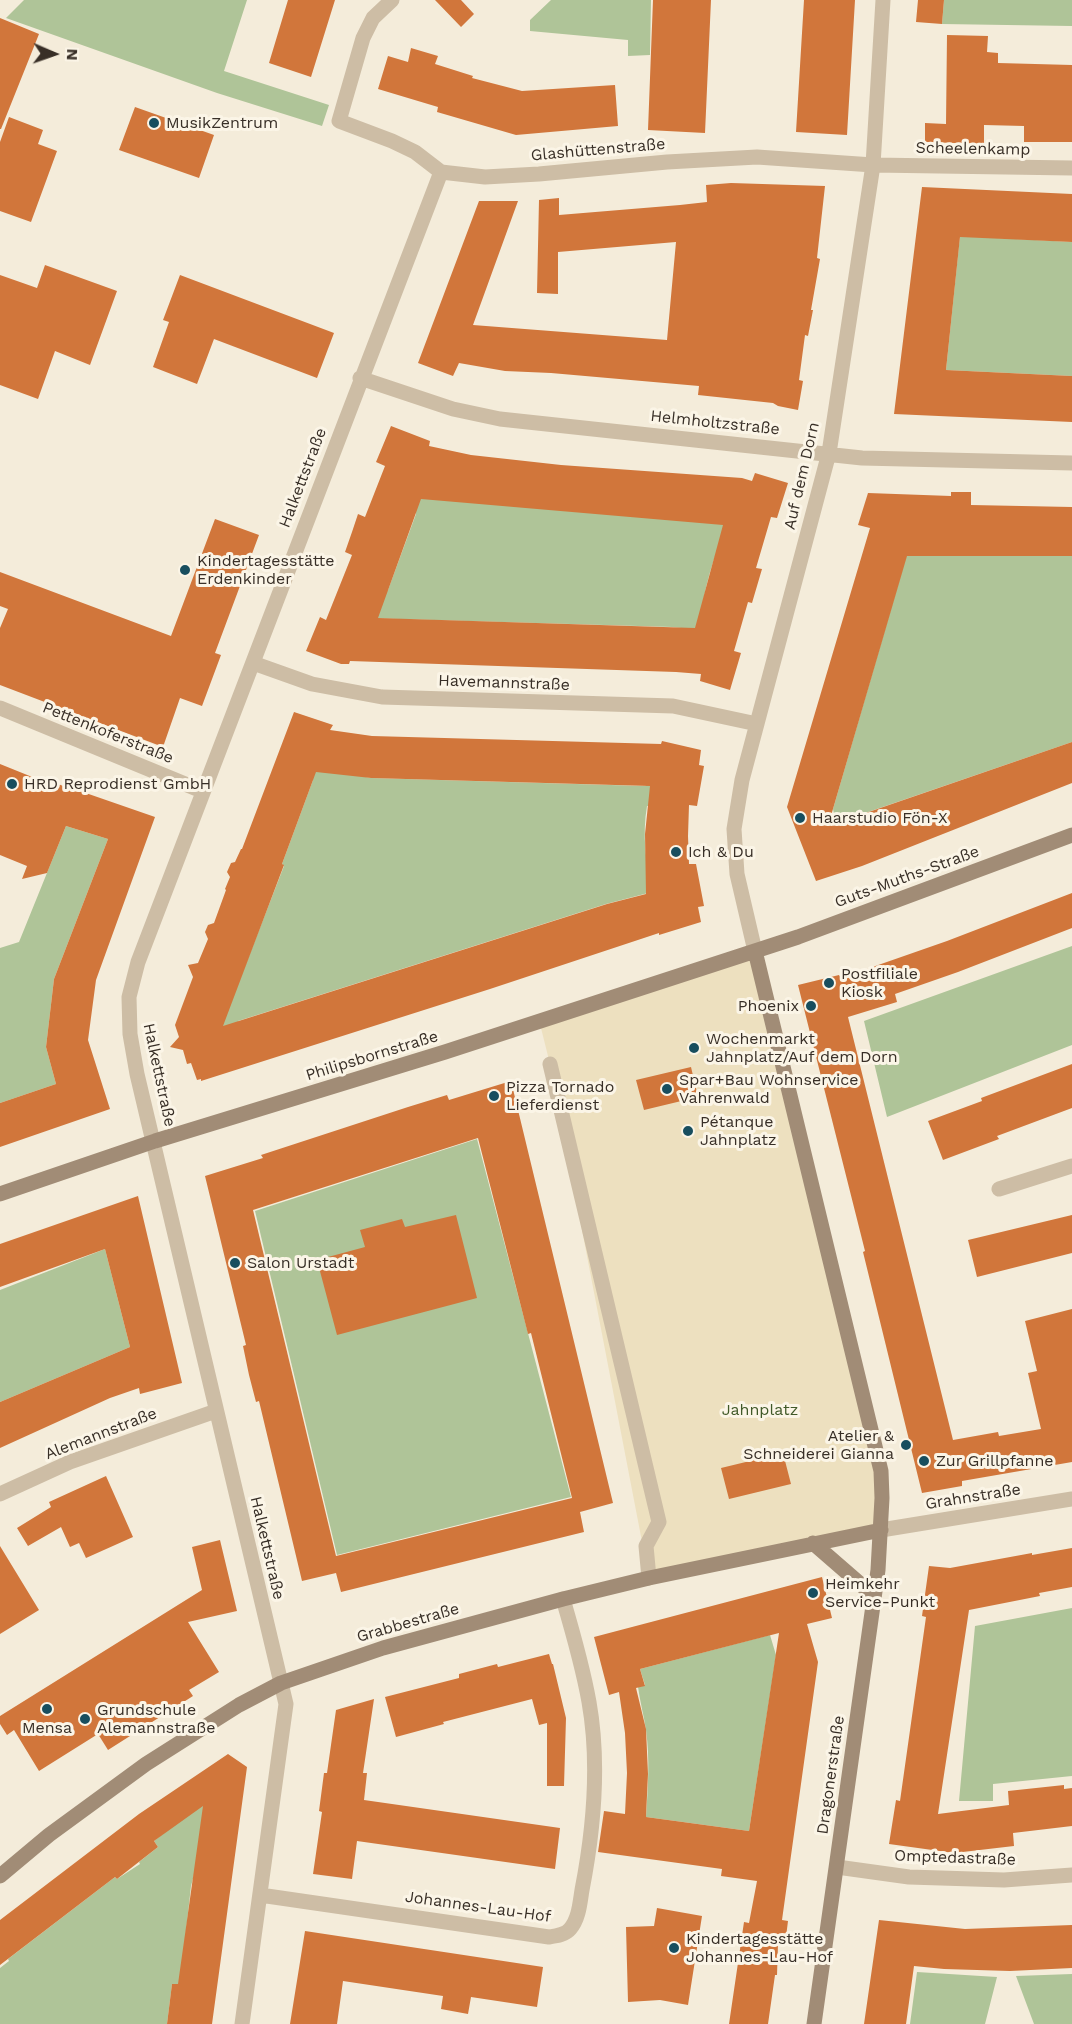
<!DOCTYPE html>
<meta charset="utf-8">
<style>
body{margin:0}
#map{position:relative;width:1072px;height:2024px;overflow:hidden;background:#f4ecda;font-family:"Work Sans",sans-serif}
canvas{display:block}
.north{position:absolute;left:24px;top:24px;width:60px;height:60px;-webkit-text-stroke:4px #fbf5e7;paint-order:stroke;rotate:92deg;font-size:16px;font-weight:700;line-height:24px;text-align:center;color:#382f27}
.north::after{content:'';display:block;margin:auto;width:21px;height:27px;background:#382f27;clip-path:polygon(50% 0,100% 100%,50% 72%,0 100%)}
</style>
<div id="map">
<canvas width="1072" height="2024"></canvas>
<div class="north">N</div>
</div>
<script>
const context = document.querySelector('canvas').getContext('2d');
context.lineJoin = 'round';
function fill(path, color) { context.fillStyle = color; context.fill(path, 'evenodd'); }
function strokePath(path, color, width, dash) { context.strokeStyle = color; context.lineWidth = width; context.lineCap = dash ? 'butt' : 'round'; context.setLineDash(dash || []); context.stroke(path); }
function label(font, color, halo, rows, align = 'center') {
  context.font = font + ' "Work Sans",sans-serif'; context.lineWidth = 6; context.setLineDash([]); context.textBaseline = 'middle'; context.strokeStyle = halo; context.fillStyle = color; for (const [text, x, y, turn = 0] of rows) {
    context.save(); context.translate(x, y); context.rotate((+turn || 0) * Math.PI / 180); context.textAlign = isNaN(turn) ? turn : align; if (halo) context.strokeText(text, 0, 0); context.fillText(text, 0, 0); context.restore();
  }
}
const green = new Path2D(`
 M24 0H247L224 71 329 105 322 126 217 93 6 18Z
 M551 0H651L650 55 628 56V40L530 31V20Z
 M944 0H1072V26L942 24Z
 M960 236 1072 242V376L946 370Z
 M414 486 730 520C713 555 703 591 699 630L672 627 366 618 388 590 416 514Z
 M910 543H932V556H1072V742L836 823 833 809Z
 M312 767 371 778 645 786 656 779 652 806H647C642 835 646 863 652 892L606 904 238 1021 239 1026 219 1033 284 866 282 864 313 780Z
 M66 826 108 839 54 979 46 1047 56 1084 0 1103V948L19 942Z
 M1072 946V1045L887 1117 864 1021Z
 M477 1139 571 1497 337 1555 255 1211Z
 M105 1249 130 1347 0 1402V1290Z
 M1072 1608V1776L993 1784V1801H959L975 1626Z
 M770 1635 776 1655 749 1831 646 1817C648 1788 650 1759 646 1730 644 1716 640 1702 638 1687L645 1685 640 1669Z
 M201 1803 212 1809 191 1886 180 1985 172 1984 167 2024H0V1968L9 1961 8 1959 115 1877 117 1879 140 1864 139 1862 158 1847 154 1841Z
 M917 1972 997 1977 985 2024H910Z
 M1072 1974V2024H1034L1016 1976Z`);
const plaza = new Path2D(`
 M755 951 881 1471V1530L649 1578 550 1064 539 1020Z`);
const building = new Path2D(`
 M288 0H335L311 77 269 63Z
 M435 0H461L474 14 461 27Z
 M653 0H711L705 133 648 130Z
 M804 0H855L847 135 796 132Z
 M918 0H944L942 24 916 22Z
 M0 18 39 34 1 129H0Z
 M947 35 988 36 987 52 998 53V63L1072 65V142H1024V126L984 125V144L925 142V123L946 124Z
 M411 48 438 56 435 64 473 76 472 78 522 91 615 85 618 126 516 135 437 112 438 107 378 89 388 56 408 62Z
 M135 107 214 135 199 178 119 150Z
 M9 117 43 130 38 144 57 151 31 222 0 211V142Z
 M731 183 825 186 817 258 820 259 811 310H813L808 336 805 335 799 380 803 381 798 410 778 406 773 403 698 395 699 386 551 373 505 371 459 363 453 376 418 363 479 201H518L473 325 667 340 676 242 558 252V294L537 293 539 200 559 198V215L680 205 707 202 706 185Z
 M922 187 1072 194V242L960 237 946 370 1072 376V422L894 414Z
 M45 265 117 291 90 365 55 351 38 399 0 385V275L37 288Z
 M180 275 334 333 317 378 214 339 197 384 153 367 169 322 163 320Z
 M391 426 430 441 429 446 471 455 561 465 742 478 752 481 755 473 788 483 777 518 771 517 756 568 762 569 752 603 748 602 734 651 741 653 730 690 700 681 701 674 676 672 350 661 349 664H341L306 651 320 617 326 620 352 555 345 552 352 532 358 514 365 517 385 466 376 462ZM421 499 723 525 695 628 378 618Z
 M951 492H971V505L1072 507V556H907L828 826 1072 742V783L862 866 816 881 787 807 870 528 858 525 868 493 951 496Z
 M215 519 259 535 215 653 221 655 202 706 180 698 163 747 0 685V628L8 609 0 606V572L171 636Z
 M294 712 333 725 330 730 372 736 661 744 662 741 701 750 699 765 704 766 697 806 689 805 688 836 689 864H696L704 906 698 907 701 922 659 935V933L490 989 201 1081V1079L197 1080 191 1063 187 1064 183 1050 170 1047 179 1037 175 1025 193 977 188 965 198 963 208 939 205 932 208 925 214 923 226 890 225 889 230 877 227 872 231 863 235 862 241 849H242ZM316 772 371 778 650 786 645 834 646 894 607 904 223 1026 284 865 282 864Z
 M0 764 57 787 58 784 79 792 80 791 155 817 96 980 88 1040 110 1109 0 1147V1103L56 1084 46 1047 54 979 108 839 66 826 47 873 22 879 27 866 0 855Z
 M1072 893V928L958 972 895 994 897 1002 848 1017 953 1440 998 1432 999 1436 1041 1429 1028 1373 1037 1371 1025 1321 1072 1309V1462L962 1481V1486L922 1493 863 1252 865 1251 798 985 839 975 841 978 947 941Z
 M1072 1064V1108L997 1136 999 1139 943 1160 928 1121 982 1101 981 1098Z
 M691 1067 698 1097 644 1110 636 1080Z
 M511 1081 613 1503 580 1512 584 1532 341 1592 336 1573 302 1581 259 1401 256 1402 249 1375 243 1346 246 1345 205 1176 263 1158 261 1155 408 1107 447 1095 449 1100ZM478 1138 528 1334 531 1333 572 1498 336 1556 253 1210Z
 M138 1196 182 1383 140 1394 139 1388 110 1398 0 1448V1402L130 1347 105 1249 0 1287V1244Z
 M456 1215 477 1298 337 1335 317 1260 365 1247 360 1230 402 1219 405 1227Z
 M1072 1215V1253L977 1277 968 1240Z
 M783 1453 791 1484 729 1499 721 1468Z
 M106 1476 133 1537 86 1558 79 1543 70 1547 61 1527 28 1546 17 1528 51 1507 49 1502Z
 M220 1540 237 1611 188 1622 219 1672 189 1690 193 1696 108 1750 98 1734 39 1771 14 1730 7 1735 0 1724V1716L202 1590 192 1547Z
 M0 1546 39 1610 0 1634Z
 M1072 1548V1587L1039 1593 1040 1596 969 1610 938 1814 1009 1805 1008 1791 1064 1785V1789L1072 1788V1826L1013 1833 1014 1846 954 1853 889 1844 896 1800 900 1801 926 1617 922 1616 929 1566 950 1568 1032 1553V1555Z
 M822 1577 832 1618 807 1624 818 1662 782 1920 788 1921 785 1945 778 1944 777 1975H775L768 2024H729L744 1922 749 1923 757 1881 721 1876 722 1869 598 1852 604 1811 625 1814 627 1773 625 1733 619 1692 609 1695 594 1637ZM779 1633 749 1831 646 1817 648 1774 646 1729 636 1688 645 1686 640 1669Z
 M549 1654 552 1664H553L566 1718 564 1786H547V1723L539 1725 532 1699 443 1722 444 1724 396 1737 385 1697 459 1678V1674L497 1664 498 1667Z
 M374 1699 363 1773H367L364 1800 560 1828 555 1869 357 1841 352 1879 313 1874 322 1812 319 1811 324 1773H327L336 1710Z
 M228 1754 247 1767 212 2024H167L172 1984H178L203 1806 154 1841 158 1847 117 1879 115 1877 0 1965V1920L139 1814Z
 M657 1908 702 1916 688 2005 660 2000 628 2002 626 1927 654 1926Z
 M879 1920 965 1929 1072 1925V1968L1010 1971 944 1969 914 1966 906 2024H864Z
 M305 1931 543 1967 537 2007 471 1997 468 2014 441 2009 443 1996 343 1981 337 2024H290Z`);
const street = new Path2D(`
 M392 0 373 18 363 38 339 121 392 141 415 152 441 172 485 177 539 174 667 162 757 157 873 165 1072 168
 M360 378 453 409 500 419 862 458 1072 463
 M253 663 312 684 382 697 673 706 757 724
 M0 708 202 791
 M755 951 737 874 734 829 742 780 829 453 873 165 883 0
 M550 1064 659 1522 646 1546 649 1578
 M999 1189 1072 1166
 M0 1494 70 1462 216 1411
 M881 1530 1072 1499
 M837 1867 909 1877 1004 1880 1072 1875
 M260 1895 549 1937C556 1936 565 1935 570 1929 579 1919 580 1902 582 1890 594 1828 600 1764 589 1702 583 1668 573 1633 563 1599
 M242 2024 286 1704 137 1074 130 1034 129 997 138 962 441 172`);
const secondary = new Path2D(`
 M755 951 881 1471 882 1498 878 1570 814 2024
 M0 1194 155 1141 445 1052 798 937 1072 835
 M813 1543 874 1596
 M0 1876 49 1835 146 1764 239 1705 281 1683 383 1648 563 1599 649 1578 881 1530`);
const markers = [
 [154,123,6,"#184e5e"],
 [185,570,6,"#184e5e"],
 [12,784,6,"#184e5e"],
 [800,818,6,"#184e5e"],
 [676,852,6,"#184e5e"],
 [829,983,6,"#184e5e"],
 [811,1006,6,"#184e5e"],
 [694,1048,6,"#184e5e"],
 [667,1089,6,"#184e5e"],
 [494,1096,6,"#184e5e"],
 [688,1131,6,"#184e5e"],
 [235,1263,6,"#184e5e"],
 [906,1445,6,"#184e5e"],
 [924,1461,6,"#184e5e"],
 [813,1593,6,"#184e5e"],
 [47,1709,6,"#184e5e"],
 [85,1719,6,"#184e5e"],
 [674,1948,6,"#184e5e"]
];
const poiNames = [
 ["MusikZentrum",166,123],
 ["Kindertagesstätte",197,561],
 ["Erdenkinder",197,579],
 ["HRD Reprodienst GmbH",24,784],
 ["Haarstudio Fön-X",812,818],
 ["Ich & Du",688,852],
 ["Postfiliale",841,974],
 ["Kiosk",841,992],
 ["Phoenix",799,1006,"right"],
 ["Wochenmarkt",706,1039],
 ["Jahnplatz/Auf dem Dorn",706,1057],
 ["Spar+Bau Wohnservice",679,1080],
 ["Vahrenwald",679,1098],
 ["Pizza Tornado",506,1087],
 ["Lieferdienst",506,1105],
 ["Pétanque",700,1122],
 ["Jahnplatz",700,1140],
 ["Salon Urstadt",247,1263],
 ["Atelier &",894,1436,"right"],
 ["Schneiderei Gianna",894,1454,"right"],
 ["Zur Grillpfanne",936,1461],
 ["Heimkehr",825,1584],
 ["Service-Punkt",825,1602],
 ["Grundschule",97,1710],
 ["Alemannstraße",97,1728],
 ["Mensa",47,1728,"center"],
 ["Kindertagesstätte",686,1939],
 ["Johannes-Lau-Hof",686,1957]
];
const streetNames = [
 ["Scheelenkamp",973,149,1],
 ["Glashüttenstraße",598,150,-5],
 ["Helmholtzstraße",715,423,6],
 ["Auf dem Dorn",802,476,-77],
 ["Halkettstraße",303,478,-69],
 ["Havemannstraße",504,683,2],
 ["Pettenkoferstraße",108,733,22],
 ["Guts-Muths-Straße",907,877,-20],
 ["Philipsbornstraße",372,1056,-17],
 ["Halkettstraße",159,1075,78],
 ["Alemannstraße",101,1434,-21],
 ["Grahnstraße",973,1497,-9],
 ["Halkettstraße",267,1548,77],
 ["Grabbestraße",408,1623,-16],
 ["Dragonerstraße",831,1775,-82],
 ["Omptedastraße",955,1858,2],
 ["Johannes-Lau-Hof",478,1907,8]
];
const parkNames = [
 ["Jahnplatz",760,1410]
];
fill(green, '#afc498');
fill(plaza, '#ede0bf');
fill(building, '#d1763b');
strokePath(street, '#cdbda5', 15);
strokePath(secondary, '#a18c76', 15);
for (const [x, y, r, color] of markers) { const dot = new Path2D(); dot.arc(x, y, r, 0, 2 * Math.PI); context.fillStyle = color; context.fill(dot); strokePath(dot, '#fbf5e7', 2); }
label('16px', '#382f27', '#fbf5e7', poiNames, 'left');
label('16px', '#382f27', '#fbf5e7', streetNames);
label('16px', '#405928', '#fbf5e7', parkNames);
</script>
